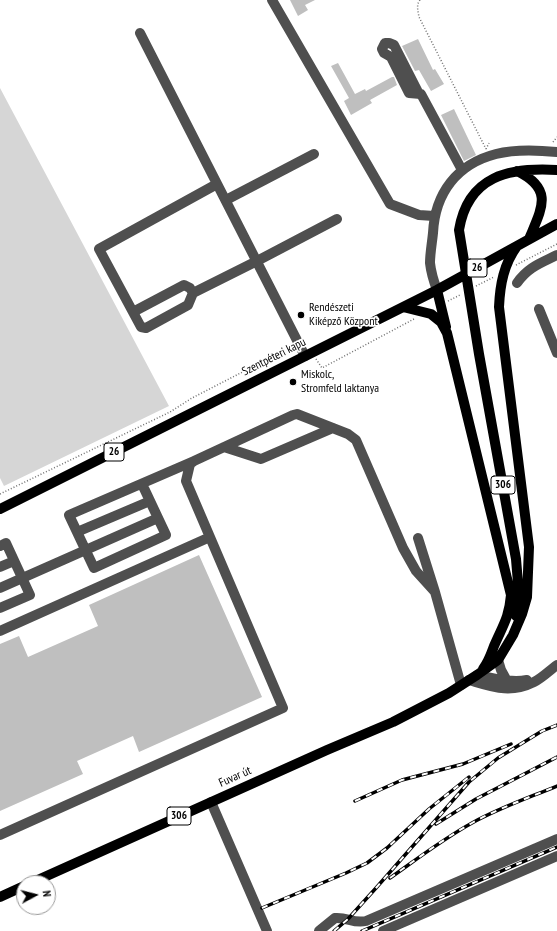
<!DOCTYPE html>
<meta charset="utf-8">
<style>
body{margin:0}
#map{position:relative;width:557px;height:931px;overflow:hidden;background:#fff;font-family:"PT Sans Narrow",sans-serif}
canvas{display:block}
.north{position:absolute;left:16px;top:875px;width:40px;height:40px;box-sizing:border-box;background:#fff;border:1px solid #999;border-radius:50%;rotate:83deg;font-size:11px;font-weight:700;line-height:16px;text-align:center;color:#000}
.north::after{content:'';display:block;margin:auto;width:14px;height:18px;background:#000;clip-path:polygon(50% 0,100% 100%,50% 72%,0 100%)}
</style>
<div id="map">
<canvas width="557" height="931"></canvas>
<div class="north">N</div>
</div>
<script>
const context = document.querySelector('canvas').getContext('2d');
context.lineJoin = 'round';
function fill(path, color) { context.fillStyle = color; context.fill(path, 'evenodd'); }
function strokePath(path, color, width, dash) { context.strokeStyle = color; context.lineWidth = width; context.lineCap = dash ? 'butt' : 'round'; context.setLineDash(dash || []); context.stroke(path); }
function label(font, color, halo, rows, align = 'center') {
  context.font = font + ' "PT Sans Narrow",sans-serif'; context.lineWidth = 3.5; context.setLineDash([]); context.textBaseline = 'middle'; context.strokeStyle = halo; context.fillStyle = color; for (const [text, x, y, turn = 0] of rows) {
    context.save(); context.translate(x, y); context.rotate((+turn || 0) * Math.PI / 180); context.textAlign = isNaN(turn) ? turn : align; if (halo) context.strokeText(text, 0, 0); context.fillText(text, 0, 0); context.restore();
  }
}
const green = new Path2D(`
 M0 88 169 406 4 486 0 478Z`);
const building = new Path2D(`
 M290 0H315L305 5 308 10 298 16Z
 M418 39 433 70 435 69 444 84 431 91 419 70 415 71 402 46Z
 M338 63 355 94 365 89 366 91 392 77H394L397 85 370 100 372 103 351 115 344 101 349 98 331 66Z
 M454 109 476 155 464 161 441 115Z
 M199 555 262 697 139 752 133 736 77 761 83 774 0 811V644L19 636 28 657 98 626 89 605Z`);
const path = new Path2D(`
 M420 0C416 5 418 11 419 17L486 149
 M553 142 557 137
 M486 149 489 143
 M516 265 557 244
 M476 286 494 277
 M448 301 460 295
 M316 359 322 368 414 319
 M0 494 170 412 192 398 291 347`);
const minor = new Path2D(`
 M272 0 390 204 419 215 434 216
 M140 33 305 356
 M419 94 394 45 389 43H385L382 49 384 53 391 57 409 93 421 94 462 170
 M226 200 314 154
 M517 283C528 267 541 263 557 255
 M437 290C434 282 431 272 430 263 430 254 432 243 433 233 435 193 457 164 496 154 515 149 538 150 557 152
 M193 293 257 261 337 219
 M539 309 557 353
 M133 312 184 285 190 288 193 293 188 305 146 328 141 327 99 249 217 184
 M224 447 261 459 333 428
 M142 484 166 535 94 568 69 515 194 461
 M77 532 150 501
 M418 538 435 592 461 685
 M0 546 6 543 30 595 0 608
 M0 567 14 561
 M0 588 158 518
 M0 631 210 537
 M498 660 501 670 507 681
 M477 675C494 678 510 683 527 680
 M469 680C493 687 510 694 534 682 542 678 550 670 557 665
 M211 802 267 931
 M0 835 283 708 186 481 190 464 194 461 293 415 297 414 348 434 356 440 403 548 416 571 435 592
 M319 931 335 918C348 917 353 924 366 921L557 839
 M383 931 557 856`);
const major = new Path2D(`
 M517 171C554 189 542 208 529 239
 M437 290 446 327
 M403 307 431 314 441 322 447 333 511 595C509 618 503 625 494 646 491 654 489 661 483 669
 M0 509 437 290 557 224
 M516 616 519 595 516 559 479 354 459 230C468 176 509 167 557 170
 M31 883 327 750 393 722 449 693 477 675 498 660 513 635 522 614 527 597 529 547 499 307C500 284 504 264 517 246
 M0 897 24 886`);
const rail = new Path2D(`
 M355 801 402 780 463 764 511 744
 M436 824 476 799 557 757
 M390 878C417 859 443 839 472 823 499 808 528 798 557 786
 M262 908 346 873 367 863 387 848 429 809 469 777
 M334 931 348 919 376 888 469 782 498 758 542 731 557 725
 M362 931 557 847`);
const markers = [
 [301,315,4,"#000"],
 [293,382,4,"#000"]
];
const shields = [
 [477,268,20],
 [114,452,20],
 [503,485,24],
 [179,816,24]
];
const shieldNames = [
 ["26",477,268],
 ["26",114,452],
 ["306",503,485],
 ["306",179,816]
];
const poiNames = [
 ["Rendészeti",309,308],
 ["Kiképző Központ",309,322],
 ["Miskolc,",301,375],
 ["Stromfeld laktanya",301,389]
];
const streetNames = [
 ["Szentpéteri kapu",274,357,-27],
 ["Fuvar út",235,777,-24]
];
fill(green, '#d6d6d6');
fill(building, '#bfbfbf');
strokePath(path, '#717171', 1.5, [1, 2]);
strokePath(minor, '#4f4f4f', 10);
strokePath(major, '#000', 10);
strokePath(rail, '#000', 3.5);
strokePath(rail, '#fff', 2, [6]);
for (const [x, y, r, color] of markers) { const dot = new Path2D(); dot.arc(x, y, r, 0, 2 * Math.PI); context.fillStyle = color; context.fill(dot); strokePath(dot, '#fff', 1.5); }
for (const [x, y, w] of shields) { const box = new Path2D(); box.roundRect(x - w / 2, y - 9, w, 18, 3); context.fillStyle = '#fff'; context.fill(box); strokePath(box, '#000', 1); }
label('bold 11px', '#000', null, shieldNames);
label('12px', '#000', '#fff', poiNames, 'left');
label('12px', '#000', '#fff', streetNames);
</script>
